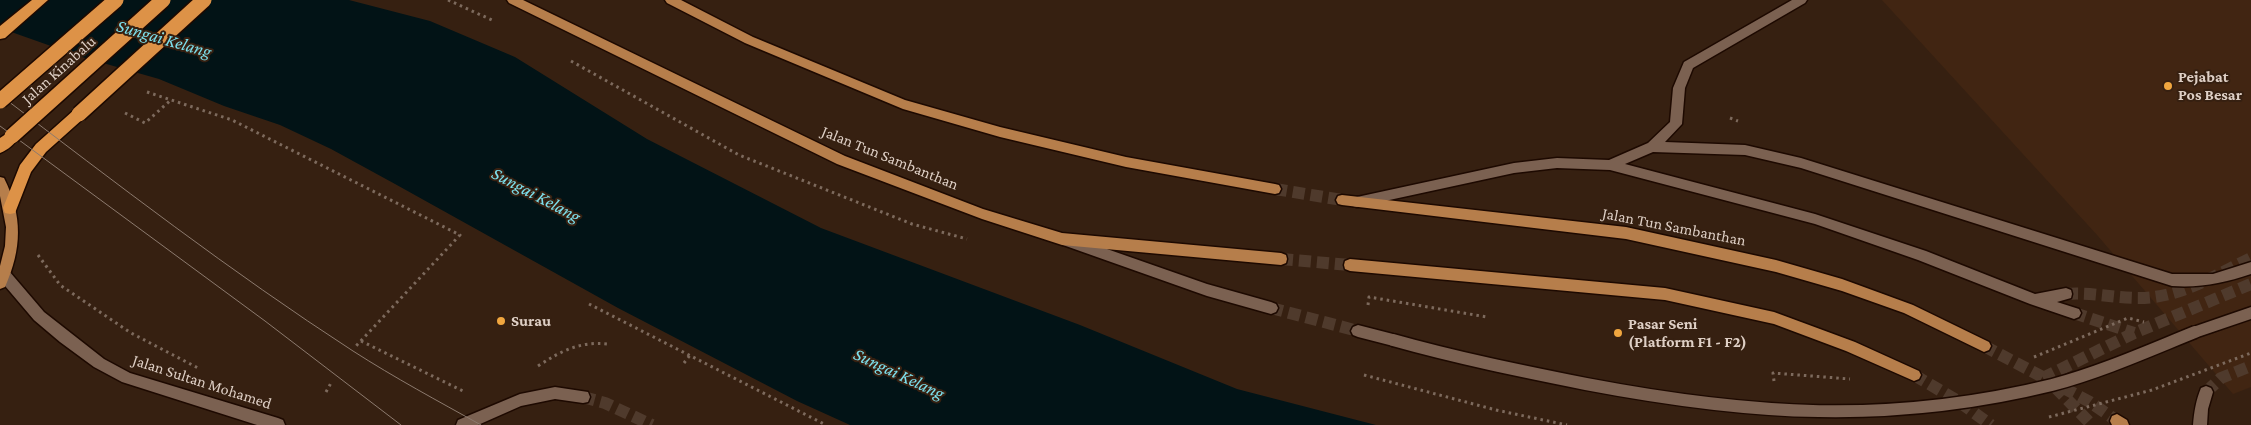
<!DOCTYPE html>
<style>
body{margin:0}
canvas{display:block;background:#362011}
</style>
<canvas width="2251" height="425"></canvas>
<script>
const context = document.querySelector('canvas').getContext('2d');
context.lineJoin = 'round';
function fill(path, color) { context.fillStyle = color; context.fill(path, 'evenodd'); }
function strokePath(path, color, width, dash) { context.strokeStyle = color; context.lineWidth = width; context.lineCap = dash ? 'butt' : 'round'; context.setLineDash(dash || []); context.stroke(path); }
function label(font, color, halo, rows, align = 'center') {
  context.font = font + ' "Crimson Pro",serif'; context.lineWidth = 4; context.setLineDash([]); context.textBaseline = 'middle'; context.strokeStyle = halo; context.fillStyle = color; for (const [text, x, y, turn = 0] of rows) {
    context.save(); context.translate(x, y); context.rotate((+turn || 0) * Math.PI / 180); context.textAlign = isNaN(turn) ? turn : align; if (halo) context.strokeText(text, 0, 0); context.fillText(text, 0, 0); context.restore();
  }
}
const built = new Path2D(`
 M1882 0H2251V387L2233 394 2098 236Z`);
const water = new Path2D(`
 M0 0H349L430 21 515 57 647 139 821 228 1080 325 1237 389 1376 425H850L797 401 618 308 395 184 331 149 280 125 224 106 159 79 82 57 0 28Z`);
const minorTunnel = new Path2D(`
 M2066 294C2091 292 2114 298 2139 298 2180 298 2216 275 2251 258
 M1271 308 1358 331
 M2074 313 2134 333
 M2043 378 2134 333 2251 284
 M2206 392 2221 378 2251 366
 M583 397 605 403 652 425`);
const majorTunnel = new Path2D(`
 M1275 189 1342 200
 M1281 259 1350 265
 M1984 346 2090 402 2117 421
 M1914 375 1958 401 1991 425
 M2055 387 2092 425`);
const path = new Path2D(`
 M448 0 494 21
 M571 61 739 155 912 224 967 239
 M147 92 232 120 460 235 356 346
 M125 113 145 123 172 99
 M1730 118 1738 121
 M38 255 60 285 131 333 198 368
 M589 304 826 425
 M1368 305 1369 297 1487 317
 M361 341 465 392
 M684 363 690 355
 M538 366C561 351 580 341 608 344
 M1364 375 1496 410 1567 425
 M1774 381 1773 373 1850 379
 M326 392 331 383`);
const minor = new Path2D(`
 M1792 0H1807L1805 3 1693 68 1685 88 1682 124 1665 142 1745 145 1801 158 2172 274H2213L2251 262V274C2224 283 2201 288 2172 286L1801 168 1745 155 1653 152 1625 164 1815 214 1926 251 2035 294 2066 288 2071 290 2072 294 2071 298 2057 302 2079 309 2081 313 2079 317 2074 319 2030 304 1918 260 1815 224 1610 170 1557 168 1514 173 1357 207 1353 206 1351 202 1353 198 1357 197 1514 163 1557 158 1609 160 1648 143 1670 122 1673 88 1684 62Z
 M1067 235 1207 284 1271 302 1276 304 1278 308 1276 312 1271 314 1207 296 1063 245 1061 241 1063 237Z
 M4 269 9 271 44 312 104 359 130 373 278 418 283 420 285 425H257L122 382 94 367 60 342 34 320 0 280V271Z
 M2251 307V319L2195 338 2190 336 2188 332 2190 328Z
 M1358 325 1393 334 1398 336 1400 340 1398 344 1393 346 1358 337 1353 335 1351 331 1353 327Z
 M2206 386 2211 388 2213 392 2208 409 2207 425H2193C2194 412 2196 400 2201 388Z
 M555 387 588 392 590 397 588 402 583 403 555 399 521 406 478 425H456L458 420 520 394Z`);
const major = new Path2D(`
 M507 0H523L845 156 983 209 1062 233 1281 253 1286 255 1287 259 1286 263 1281 265 1062 245 982 219 837 164 509 3Z
 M665 0H681L753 37 905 100 1000 127 1126 157 1275 184 1279 185 1281 189 1279 193 1275 194 1126 167 1000 137 903 109 745 43 667 3Z
 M0 177 4 178C23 216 22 249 5 287L0 289V266L5 246 6 227 0 196Z
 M1342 195 1626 227 1776 260 1842 279 1913 305 1989 342 1991 346 1989 350 1984 352 1904 313 1842 291 1776 272 1626 239 1342 205 1338 204 1336 200 1338 196Z
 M1350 259 1665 288 1774 312 1855 342 1919 371 1921 375 1919 379 1914 381 1846 351 1774 324 1665 300 1350 271 1345 269 1344 265 1345 261Z
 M2117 414 2127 420 2129 425H2112L2110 421 2112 416Z`);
const highway = new Path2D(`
 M32 0H48L5 38 0 39V26Z
 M79 108 84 110 86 114 84 118 46 152 31 172 15 213 10 214 5 213 3 208 20 165 36 144 74 110Z
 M12 130 17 132 19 136C16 143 8 150 0 153V138Z`);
const tram = new Path2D(`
 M0 95C116 183 231 272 353 351 395 378 438 401 481 425
 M0 126 265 321 401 425`);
const pathBridge = new Path2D(`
 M2034 357 2128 318 2144 322
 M2049 417 2152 390 2251 353`);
const minorBridge = new Path2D(`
 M1393 340C1457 358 1521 371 1586 384 1749 415 1889 425 2052 385 2101 372 2148 351 2195 332`);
const highwayBridge = new Path2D(`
 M0 101 116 0
 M79 114 204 0
 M12 136 163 0`);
const markers = [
 [2168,86,5,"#f0a63f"],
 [501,321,5,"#f0a63f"],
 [1618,333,5,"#f0a63f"]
];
const streetNames = [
 ["Jalan Kinabalu",59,70,-42],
 ["Jalan Tun Sambanthan",890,158,22],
 ["Jalan Tun Sambanthan",1674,227,11],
 ["Jalan Sultan Mohamed",202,382,18]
];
const poiNames = [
 ["Pejabat",2178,77],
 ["Pos Besar",2178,95],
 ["Surau",511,321],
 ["Pasar Seni",1628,324],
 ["(Platform F1 - F2)",1628,342]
];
const waterNames = [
 ["Sungai Kelang",164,39,16],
 ["Sungai Kelang",536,195,28],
 ["Sungai Kelang",899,374,25]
];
fill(built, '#412512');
fill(water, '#021316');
strokePath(minorTunnel, '#4f3a2c', 12, [12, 6]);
strokePath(majorTunnel, '#4f3a2c', 12, [12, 6]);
strokePath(minor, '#1d0900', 3);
strokePath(major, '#1d0900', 3);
strokePath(highway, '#1d0900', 3);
strokePath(path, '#7d6a5d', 3, [2.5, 4]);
fill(minor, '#7b6151');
fill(major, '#b67e4b');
fill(highway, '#dd9247');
strokePath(tram, '#8c7a6e', 1);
strokePath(minorBridge, '#1d0900', 15, []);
strokePath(highwayBridge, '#1d0900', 18, []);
strokePath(pathBridge, '#7d6a5d', 3, [2.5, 4]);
strokePath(minorBridge, '#7b6151', 12);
strokePath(highwayBridge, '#dd9247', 15);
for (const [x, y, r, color] of markers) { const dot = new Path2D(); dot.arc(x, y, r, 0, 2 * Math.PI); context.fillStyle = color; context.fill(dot); strokePath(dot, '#362011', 2); }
label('16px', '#decfc5', '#362011', streetNames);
label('bold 16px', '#decfc5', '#362011', poiNames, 'left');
label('italic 18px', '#7de0ed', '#362011', waterNames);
</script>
